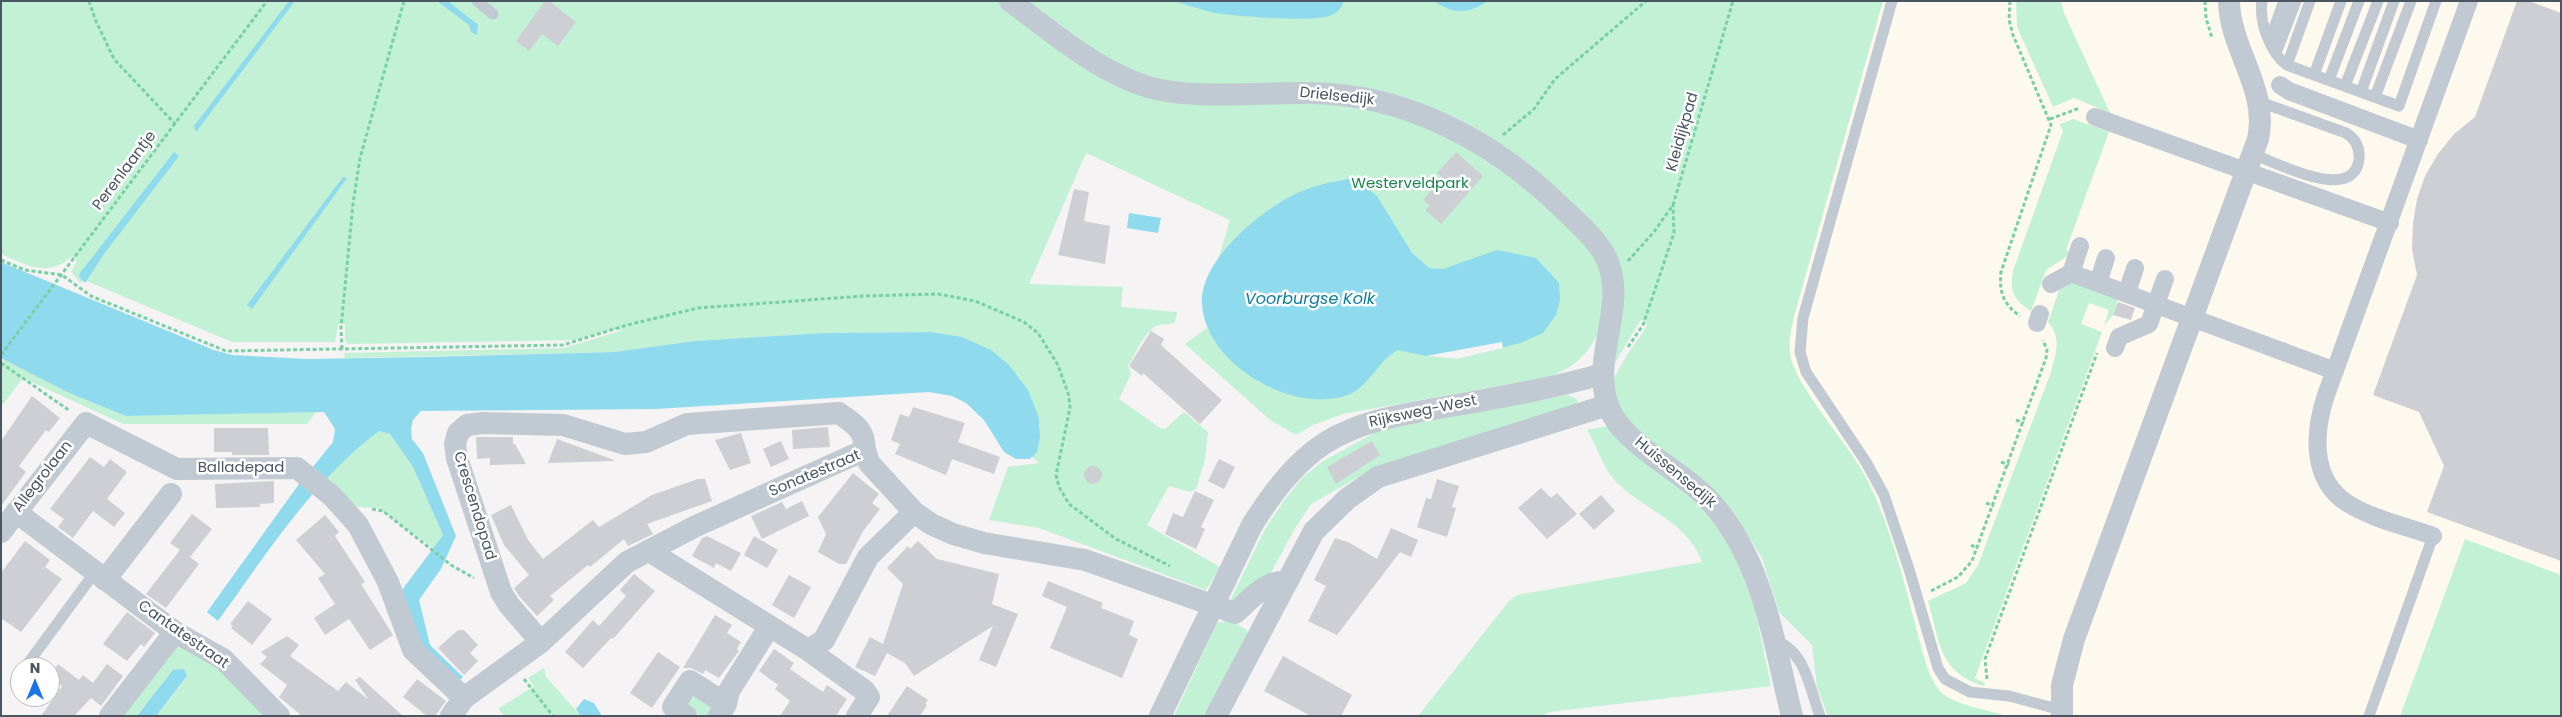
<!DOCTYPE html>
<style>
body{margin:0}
#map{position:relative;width:2562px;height:717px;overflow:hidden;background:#f5f3f3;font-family:Poppins,sans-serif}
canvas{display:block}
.frame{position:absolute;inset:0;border:2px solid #4a5661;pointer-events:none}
.north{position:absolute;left:10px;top:657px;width:50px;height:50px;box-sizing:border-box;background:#fff;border:1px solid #b7bbc0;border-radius:50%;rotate:0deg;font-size:14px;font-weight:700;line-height:20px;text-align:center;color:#4a5661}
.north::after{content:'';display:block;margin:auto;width:18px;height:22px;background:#1a73e8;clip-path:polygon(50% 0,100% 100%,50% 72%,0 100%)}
</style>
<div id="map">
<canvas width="2562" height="717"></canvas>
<div class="frame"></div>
<div class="north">N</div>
</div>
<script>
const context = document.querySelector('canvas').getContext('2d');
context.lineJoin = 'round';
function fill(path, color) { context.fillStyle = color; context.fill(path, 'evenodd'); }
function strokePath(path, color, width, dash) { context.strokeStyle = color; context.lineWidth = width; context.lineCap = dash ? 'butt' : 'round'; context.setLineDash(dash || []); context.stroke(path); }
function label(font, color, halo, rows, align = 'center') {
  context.font = font + ' Poppins,sans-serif'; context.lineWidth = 5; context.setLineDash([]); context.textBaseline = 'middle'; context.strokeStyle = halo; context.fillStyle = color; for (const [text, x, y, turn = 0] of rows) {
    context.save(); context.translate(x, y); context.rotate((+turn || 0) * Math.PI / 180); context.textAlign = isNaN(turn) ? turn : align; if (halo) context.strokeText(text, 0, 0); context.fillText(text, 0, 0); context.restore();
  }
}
const commercial = new Path2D(`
 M1805 1H2561V716H1920L1706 354Z`);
const green = new Path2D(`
 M1 1H1883L1795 313C1791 330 1786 347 1793 365 1809 403 1845 439 1865 476 1894 529 1910 608 1927 667 1931 676 1935 687 1943 694 1960 706 1987 710 2007 716H1828L1817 687 1812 645 1779 612 1762 558 1734 513 1645 438 1623 414 1611 383 1627 355 1645 329 1647 325 1643 320 1640 321 1613 366 1599 330C1589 355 1573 368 1548 377L1343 414 1313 425 1296 435 1270 420 1185 344 1207 328 1220 348 1260 383 1306 398 1210 287 1230 220 1086 153 1029 284 1123 287 1121 307 1177 312 1175 322C1169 326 1162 323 1156 326 1144 333 1136 353 1128 366L1131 374 1119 399 1160 428 1165 429 1184 412 1208 432 1205 460 1196 489 1190 492 1169 486 1147 525 1220 567 1206 590 1039 528 989 520 1008 467 1039 463 1032 457C1042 447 1040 431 1039 418L962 337 931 332 824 333 695 341 614 352 345 358 344 353 564 348 623 330H609L576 340 348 344 345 340V324H338L335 342H232L84 280 80 283 71 272 77 260 71 257C48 278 26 265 1 254Z
 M2016 1H2061L2064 13 2110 113 2074 98 2053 107 2017 27Z
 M2073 119 2109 132 2066 250 2072 253 2046 270 2031 311C2014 300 2009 292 2013 271L2063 131 2060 124Z
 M2071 280 2119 297 2113 315 2104 326 2109 310 2089 303 2081 324 2102 332 1975 678 1985 683 1984 686C1938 672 1940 642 1928 601L1966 583 1978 565 2051 372C2056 353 2062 338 2048 322L2060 288Z
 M4 359 69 393 126 416 316 412 307 424H123L23 378 1 407V364Z
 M1567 395 1577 399 1578 405 1508 432 1362 475 1311 504 1294 530 1268 578 1229 603 1265 529 1283 502 1303 477 1323 461 1380 430Z
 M1607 426 1677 482 1712 516 1731 543 1755 610 1771 686 1549 712 1542 716H1418L1509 601 1517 595 1702 562C1685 517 1640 510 1613 478 1601 464 1597 445 1587 430Z
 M379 431 390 434 413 467 443 535 433 548 378 508 354 507 322 482 353 450Z
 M2465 539 2561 575V716H2400Z
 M1229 620 1247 630 1248 638 1209 716H1174L1217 623Z
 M179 646 211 660 270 716H156L187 677 173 671 137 716H117L174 648Z
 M544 668 546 677 581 716H505L498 709 534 686 528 678Z
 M694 689 719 704 712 716H701L684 705Z`);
const water = new Path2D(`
 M289 1H295L196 132 194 126Z
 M437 1H448L478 25 477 35 471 32 469 25Z
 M1174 1H1344C1342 7 1337 13 1332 15 1314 23 1236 16 1215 13 1202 10 1188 5 1174 1Z
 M1434 1H1488C1468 14 1455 15 1434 1Z
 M174 152 179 156 104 254 85 283 79 277 80 273Z
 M343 177 347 178 252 309 247 305Z
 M1349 179 1362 184 1377 196 1412 253 1429 268 1443 269 1497 250 1536 258 1559 283 1560 301 1556 315 1543 333 1520 343 1457 359 1426 356 1398 350C1377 361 1370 386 1348 395 1292 415 1204 363 1202 303 1200 259 1265 206 1302 191 1317 185 1333 181 1349 179Z
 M1129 213 1161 218 1158 233 1127 228Z
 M1 262 214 350 232 355 307 359 424 357 614 352 695 341 824 333 931 332 962 337 991 350 1009 365 1028 390 1039 418 1040 438 1037 452 1030 459H1016L1004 452 984 420 966 403 952 396 929 392 656 409 421 411 413 420 411 429 412 439 423 453 456 536 441 569 419 600 430 645 463 677 456 684 416 644 402 590 443 535 413 467 390 434 379 431C312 481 267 554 218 621L207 612 299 484 333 442 335 429 324 412 126 416 69 393 1 358Z
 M184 669 187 676 156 716H137L173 670Z
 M584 699 594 703 602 716H581L576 709Z`);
const pier = new Path2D(`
 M1502 342 1503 348 1457 359 1426 356Z`);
const building = new Path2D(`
 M545 1H549L576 22 558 46 542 34 529 51 516 41Z
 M2517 1H2529L2561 13V561L2427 512 2444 466 2419 412 2373 395 2417 275 2412 249 2413 223 2417 199 2425 176 2438 154 2454 134 2475 117Z
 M1456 152 1483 176 1441 224 1425 210 1430 206 1423 200 1442 177 1437 173Z
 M1074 189 1089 192 1084 221 1110 226 1105 264 1058 255Z
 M2118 302 2135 308 2131 320 2113 315Z
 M1151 331 1164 339 1161 345 1222 400 1200 424 1143 373 1142 376 1129 366Z
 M32 396 60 418 49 432 46 430 19 466 26 472 1 506V441Z
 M913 407 965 423 958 442 1000 457 994 474 952 459 946 475 895 454 900 444 891 440 900 414 909 417Z
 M828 427 830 447 793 449 792 430Z
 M214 428H268L269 455H232V452H214Z
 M741 433 751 463 730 470 715 440Z
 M476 437H513V444H515L526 464 490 465V458L477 459Z
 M557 439 614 460V461L548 463Z
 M781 441 789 459 771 467 763 449Z
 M1372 441 1380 455 1336 484 1327 467Z
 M90 457 104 467 110 459 127 472 107 499 125 513 114 527 93 511 73 538 58 527 64 519 50 509Z
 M1219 459 1235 467 1224 489 1208 481Z
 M1084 475a9 9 0 1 1 18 0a9 9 0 1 1-18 0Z
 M853 473 879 494 872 503 880 509 863 531 846 564H839L818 552 826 534 818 517Z
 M698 479H705L712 501 647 524 653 534 628 546 624 539 590 567 588 565 550 596 554 600 537 616 519 596 514 588 529 575 504 545 491 515 511 505 528 540 543 559 593 520 599 527 652 495Z
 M1437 479 1459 486 1452 507 1456 508 1447 537 1417 527 1426 498 1431 499Z
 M274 481V503L260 504V507L216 508 215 484Z
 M1541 488 1551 498 1557 493 1577 514 1547 539 1518 508Z
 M1195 491 1214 500 1201 527 1205 529 1196 549 1165 534 1173 513 1183 517Z
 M1601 495 1615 511 1594 530 1579 514Z
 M802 501 809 516 762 539 751 516 782 502 786 509Z
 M192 514 212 529 190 557 199 564 166 608 146 594 180 550 170 543Z
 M325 515 339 532 335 536 365 582 361 584 393 635 370 650 349 619 325 635 314 618 335 604 318 578 325 574 296 540Z
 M1391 528 1418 540 1411 557 1400 552 1337 635 1308 621 1326 586 1314 580 1335 538 1348 542 1377 559Z
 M707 536 741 553 731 571 716 563 714 568 692 556 702 538Z
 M754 536 778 550 767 568 744 555Z
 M25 541 50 560 45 567 62 579 21 632 1 618V573Z
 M918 541 937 559 999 574 992 604 1018 614 996 667 979 660 993 626 914 676 905 663 887 653 875 676 855 667 870 637 883 644 903 584 887 568 908 546 910 549Z
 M634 574 655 591 613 639 611 638 583 668 565 652 593 620 599 626 626 596 620 590Z
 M789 575 811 587 794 618 772 605Z
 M1048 581 1103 603 1101 608 1134 621 1129 635 1138 639 1122 678 1050 648 1067 607 1042 596Z
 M248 601 272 619 252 645 231 628 233 626 230 624Z
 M127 612 155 633 144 647 141 644 127 661 103 644Z
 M715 615 732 625 727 633 741 642 737 649 739 651 719 678 705 670 703 674 691 668H683Z
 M458 630H464L478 645 470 653 478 661 464 675 438 648Z
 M287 636 299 645 290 656 338 691 346 682 369 700 355 680 360 677 403 716H302L279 697 287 685 260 664 267 657 261 652Z
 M774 649 794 663 790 669 823 692 827 685 847 699 836 716H780L790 701 775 689 778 685 759 671Z
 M658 652 680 667 652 708 630 693Z
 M1283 656 1352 695 1341 716H1311L1264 691Z
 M58 664 79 680 83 675 93 683 107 664 123 676 101 706 91 698 74 716H41L62 686 50 677Z
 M417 679 446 701 435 716H427L403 697Z
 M907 686 928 700 925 704 927 705 920 716H887Z`);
const path = new Path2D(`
 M89 1 95 19 114 59 175 124
 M2010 1 2009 20 2013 35 2051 125 2001 272C1999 292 2003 304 2020 316
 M2205 1 2206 18 2212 38
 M2050 119 2077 109 2080 110
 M1503 135 1534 109 1555 79 1646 1
 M1 260 25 270 62 275 91 296 226 351 563 345 627 325 698 308 863 296 938 294 975 301 1024 322 1038 333 1058 365 1069 396 1070 408 1056 475 1059 487 1069 504 1116 539 1170 566
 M1628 261 1653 233 1673 205 1733 1
 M1628 347 1643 325 1674 233 1673 205
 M342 349 341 328 353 204 360 158 404 1
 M1 355 267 1
 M1 363 70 411
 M2016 420 2024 423
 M2001 462 2009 465
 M1986 503 1994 506
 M372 509 383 511 451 565 474 578
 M1971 545 1977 548
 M1931 591 1958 577 1972 561 2046 358 2047 350 2043 340
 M524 679 553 716
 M1987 679 1985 659 2097 353`);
const service = new Path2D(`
 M477 1 493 14
 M1892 1 1803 318 1800 352 1806 372 1866 462 1884 495 1909 569 1938 668 1945 679 1970 692 2009 696 2061 710
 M2262 1C2259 22 2270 53 2287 65L2399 106 2436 1
 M2270 39 2284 1
 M2276 53 2296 1
 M2287 65 2310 1
 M2314 75 2341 1
 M2329 80 2359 1
 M2345 86 2378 1
 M2361 92 2394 1
 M2375 97 2411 1
 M2253 154C2276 163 2354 204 2359 159 2360 147 2356 139 2346 133L2260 102
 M1774 640C1806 651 1809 687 1820 716
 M29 662 95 572
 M2369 716 2433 536`);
const pedestrian = new Path2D(`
 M2280 85 2289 91 2419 140
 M2095 117 2390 223
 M2071 273 2080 246
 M2098 283 2106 258
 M2051 284 2071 273 2335 371
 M2127 293 2135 268
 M2037 323 2040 314
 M2115 348 2119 337 2149 324 2165 279
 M2433 536C2405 526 2372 519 2347 503 2310 479 2314 431 2326 395L2469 1`);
const minor = new Path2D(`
 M1010 1C1053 32 1096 71 1148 87 1192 100 1262 92 1310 93 1406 94 1494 141 1562 208 1576 221 1592 235 1603 252 1634 304 1583 363 1613 416 1631 447 1677 469 1704 495 1762 552 1773 640 1792 716
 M16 512 175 632 223 659 279 716
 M1 532 86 423 177 469 297 468 332 496 358 525 388 582 413 650 464 698
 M649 551 808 650 865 691 869 697 857 716
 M105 580 171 494
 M541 642 509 605 501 592 457 458 455 444 458 433 467 425 483 423 563 425 625 444 646 442 687 424 839 413C855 425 864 428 865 450
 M808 650 824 640 868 557 914 512
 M110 716 175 632
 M451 716 464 698 541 642 627 562 696 526 865 450 869 463 914 512 931 524 953 534 984 543 1085 560 1235 613C1250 600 1265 580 1287 582
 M686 716 673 707 690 681 726 704
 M719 716 726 704 729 691 769 627
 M1160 716 1252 525C1271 495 1294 463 1325 443 1363 419 1407 414 1451 406 1502 397 1553 388 1603 374
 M1216 716 1314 531 1347 499 1378 477 1608 405
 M2062 716V685L2074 639 2258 139C2269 89 2230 50 2229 1`);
const streetNames = [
 ["Drielsedijk",1337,97,6],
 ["Kleidijkpad",1683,132,-74],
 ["Perenlaantje",125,171,-53],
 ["Rijksweg-West",1423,412,-12],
 ["Balladepad",241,468],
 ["Huissensedijk",1675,473,40],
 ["Sonatestraat",815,474,-23],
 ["Allegrolaan",43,477,-52],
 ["Crescendopad",474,506,73],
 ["Cantatestraat",183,635,35]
];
const parkNames = [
 ["Westerveldpark",1410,184]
];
const waterNames = [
 ["Voorburgse Kolk",1310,300]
];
fill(commercial, '#fdf9ef');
fill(green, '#c3f1d5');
fill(water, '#90daee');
fill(pier, '#f5f3f3');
fill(building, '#cdcfd5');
strokePath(path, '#7ad0a6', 3, [4, 2.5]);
strokePath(service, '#c1cad2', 11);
strokePath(pedestrian, '#c1cad2', 18);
strokePath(minor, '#c1cad2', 22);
label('15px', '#4a5661', '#fff', streetNames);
label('15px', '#17864f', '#fff', parkNames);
label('italic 16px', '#0c7c9b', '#fff', waterNames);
</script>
